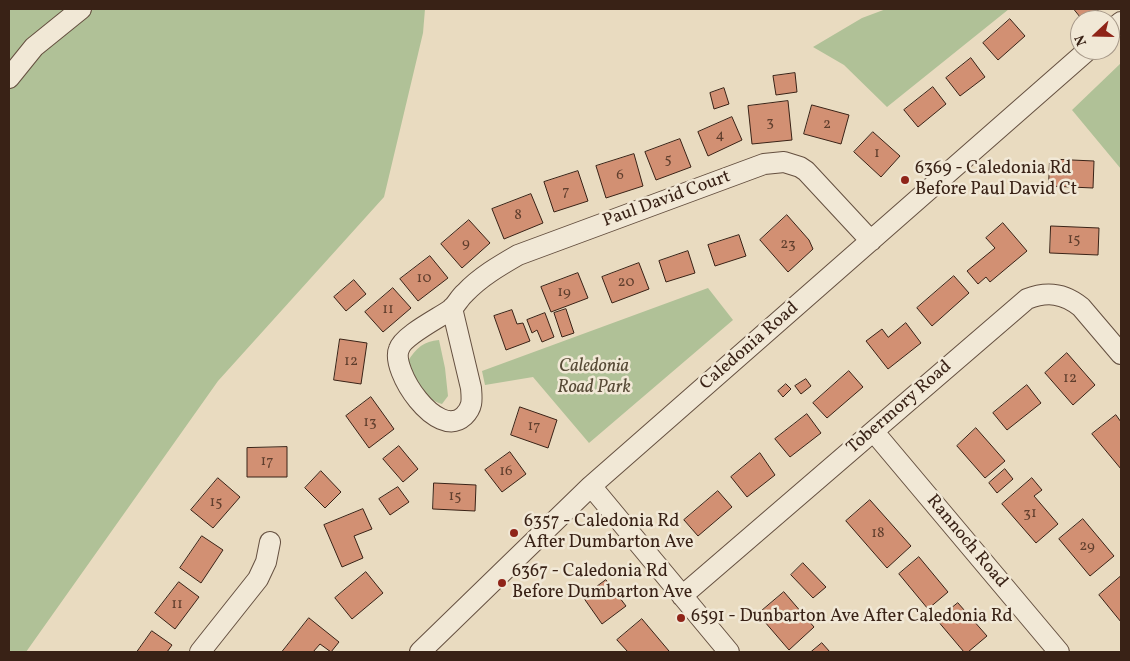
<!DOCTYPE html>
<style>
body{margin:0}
#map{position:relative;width:1130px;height:661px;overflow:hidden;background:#e9dbc0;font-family:Vollkorn,serif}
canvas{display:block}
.frame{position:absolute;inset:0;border:10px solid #392216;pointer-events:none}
.north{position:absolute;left:1070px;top:10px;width:50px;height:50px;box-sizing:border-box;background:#f1e8d6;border:1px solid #a79989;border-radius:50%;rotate:249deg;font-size:14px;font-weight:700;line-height:20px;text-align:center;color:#392216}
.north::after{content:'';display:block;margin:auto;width:18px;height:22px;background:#8f2418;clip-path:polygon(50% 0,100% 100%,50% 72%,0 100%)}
</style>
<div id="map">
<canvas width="1130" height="661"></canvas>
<div class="frame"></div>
<div class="north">N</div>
</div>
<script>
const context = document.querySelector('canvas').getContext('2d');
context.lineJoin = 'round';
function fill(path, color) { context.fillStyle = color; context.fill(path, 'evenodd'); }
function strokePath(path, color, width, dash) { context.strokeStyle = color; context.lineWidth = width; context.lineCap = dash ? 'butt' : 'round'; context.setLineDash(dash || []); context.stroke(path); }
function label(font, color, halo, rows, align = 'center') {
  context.font = font + ' Vollkorn,serif'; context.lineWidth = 5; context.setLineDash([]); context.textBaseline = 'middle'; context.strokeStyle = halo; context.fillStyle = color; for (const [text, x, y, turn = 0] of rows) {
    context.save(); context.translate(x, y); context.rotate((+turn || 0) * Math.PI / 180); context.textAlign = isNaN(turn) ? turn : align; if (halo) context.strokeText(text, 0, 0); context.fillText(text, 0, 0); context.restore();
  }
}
const green = new Path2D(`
 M9 9H425L423 33 384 197 218 381 26 652H9Z
 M886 9H1009L887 107 844 65 813 47 862 18Z
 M1121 63V169L1072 110Z
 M708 288 733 320 589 443 533 377 485 385 482 371Z
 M439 340 445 368 448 396 442 404C424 399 413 378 408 361 416 348 424 341 439 340Z`);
const building = new Path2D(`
 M1074 9H1100L1083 20Z
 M1010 19 1025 36 998 60 983 43Z
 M971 58 985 77 960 96 946 78Z
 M795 73 797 92 776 95 773 76Z
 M933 87 946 104 918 127 904 110Z
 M724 88 729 104 714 109 710 93Z
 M788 101 792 140 752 144 748 106Z
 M812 105 849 115 841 144 804 134Z
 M732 117 742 140 708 156 698 132Z
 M873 132 900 156 881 177 854 152Z
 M680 139 691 167 656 180 645 152Z
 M634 154 643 186 606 198 596 166Z
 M1050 159 1094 161 1093 188 1049 186Z
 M578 171 588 201 554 212 544 182Z
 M531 194 543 223 504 239 492 209Z
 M787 215 809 240 813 249 788 272 760 240Z
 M469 220 490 243 462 268 441 244Z
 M1003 223 1027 251 990 282 986 277 978 284 967 271 995 248 986 238Z
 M1051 226 1099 228 1098 255 1050 253Z
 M739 235 746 256 715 266 708 245Z
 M688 251 695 273 666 282 659 261Z
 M430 256 448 278 418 301 400 279Z
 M639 263 649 289 612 303 602 277Z
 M578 273 588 298 551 312 541 287Z
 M954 276 969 293 932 326 917 308Z
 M354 280 366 294 346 311 334 297Z
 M393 288 411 308 383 332 365 312Z
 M566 309 574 333 562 337 554 313Z
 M512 310 517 324 523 323 530 341 506 350 494 316Z
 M545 313 554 337 542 342 537 330 532 333 527 320Z
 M906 323 921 343 888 369 866 341 882 329 888 337Z
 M340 339 367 343 361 384 334 380Z
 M1067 353 1095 385 1073 405 1045 373Z
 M849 371 863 387 827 418 813 403Z
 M806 379 811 386 801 394 795 386Z
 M786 384 791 389 783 397 778 391Z
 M1027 385 1041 403 1007 430 993 413Z
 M371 397 394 429 369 448 346 416Z
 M520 407 557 420 548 448 511 435Z
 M807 414 821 433 790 457 775 439Z
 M1116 415 1121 422V469L1092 434Z
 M976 428 1005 461 985 478 957 446Z
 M399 446 418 469 403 482 383 459Z
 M287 447V477H247V448Z
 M510 452 526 474 502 492 485 470Z
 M760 453 775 475 747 497 731 477Z
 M1005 469 1013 479 997 493 989 483Z
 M321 471 341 492 325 508 305 488Z
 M218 478 240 497 213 528 191 510Z
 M1032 478 1042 490 1034 496 1058 524 1036 543 1002 504Z
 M434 483 476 485 475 511 433 509Z
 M398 487 409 502 390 515 379 499Z
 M718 491 732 507 698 536 684 520Z
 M870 500 911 546 887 568 846 521Z
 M363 509 372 529 354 536 363 558 342 567 324 525Z
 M1083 519 1114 556 1090 576 1059 539Z
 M202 536 223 550 201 583 180 568Z
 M919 557 948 592 928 609 899 574Z
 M803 563 826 587 813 598 791 575Z
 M366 572 383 593 352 619 335 598Z
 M1120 577 1121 579V622L1099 595Z
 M606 580 626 606 602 624 583 597Z
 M179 582 199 597 175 629 155 613Z
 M784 592 814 627 789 650 758 614Z
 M958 603 987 636 968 652H964L937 620Z
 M309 618 339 642 331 652 320 644 313 652H282Z
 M642 619 669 651 667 652H628L617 640Z
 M152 631 172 645 167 652H137Z
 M822 643 830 652H811Z`);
const minor = new Path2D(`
 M1110 31 1121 22
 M9 78 34 47 81 9
 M452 308 471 388C472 400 473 407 464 416 437 441 390 370 399 349 403 336 437 319 450 310 456 306 459 298 465 293 480 277 499 266 518 255L764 164 784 162 800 167 806 171 871 241
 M874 432 1059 652
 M591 486 729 652
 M682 596 1027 299C1047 291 1064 293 1081 307L1121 354
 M200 652 258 579 266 562 270 542
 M420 652 591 486 1088 50`);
const markers = [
 [905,180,5,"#8f2418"],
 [514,533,5,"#8f2418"],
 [502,583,5,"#8f2418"],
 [681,618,5,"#8f2418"]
];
const numberNames = [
 ["3",770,123],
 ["2",827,125],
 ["4",720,136],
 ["1",877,154],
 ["5",668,160],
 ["6",620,176],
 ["7",566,192],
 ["8",518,216],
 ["15",1074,240],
 ["9",466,244],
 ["23",788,245],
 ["10",424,279],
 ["20",626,283],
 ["19",564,293],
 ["11",388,310],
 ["12",351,362],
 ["12",1070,379],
 ["13",370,423],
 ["17",534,427],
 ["17",267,462],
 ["16",506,472],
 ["15",455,497],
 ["15",216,503],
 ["31",1030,514],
 ["18",878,534],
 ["29",1087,547],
 ["11",177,605]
];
const poiNames = [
 ["6369 - Caledonia Rd",915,170],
 ["Before Paul David Ct",915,191],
 ["6357 - Caledonia Rd",524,523],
 ["After Dumbarton Ave",524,544],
 ["6367 - Caledonia Rd",512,573],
 ["Before Dumbarton Ave",512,594],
 ["6591 - Dunbarton Ave After Caledonia Rd",691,618]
];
const streetNames = [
 ["Paul David Court",667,200,-20],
 ["Caledonia Road",750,347,-41],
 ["Tobermory Road",900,408,-41],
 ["Rannoch Road",966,542,50]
];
const parkNames = [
 ["Caledonia",594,368],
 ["Road Park",594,389]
];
fill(green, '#b0c197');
fill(building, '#d29073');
strokePath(building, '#392216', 1);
strokePath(minor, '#655040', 22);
strokePath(minor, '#f1e8d6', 20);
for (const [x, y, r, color] of markers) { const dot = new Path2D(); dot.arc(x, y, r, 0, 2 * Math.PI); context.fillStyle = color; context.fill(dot); strokePath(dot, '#f1e8d6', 2); }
label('15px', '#5f3e2d', null, numberNames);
label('18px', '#392216', '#f1e8d6', poiNames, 'left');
label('18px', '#392216', '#f1e8d6', streetNames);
label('italic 18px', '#574a36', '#f1e8d6', parkNames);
</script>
